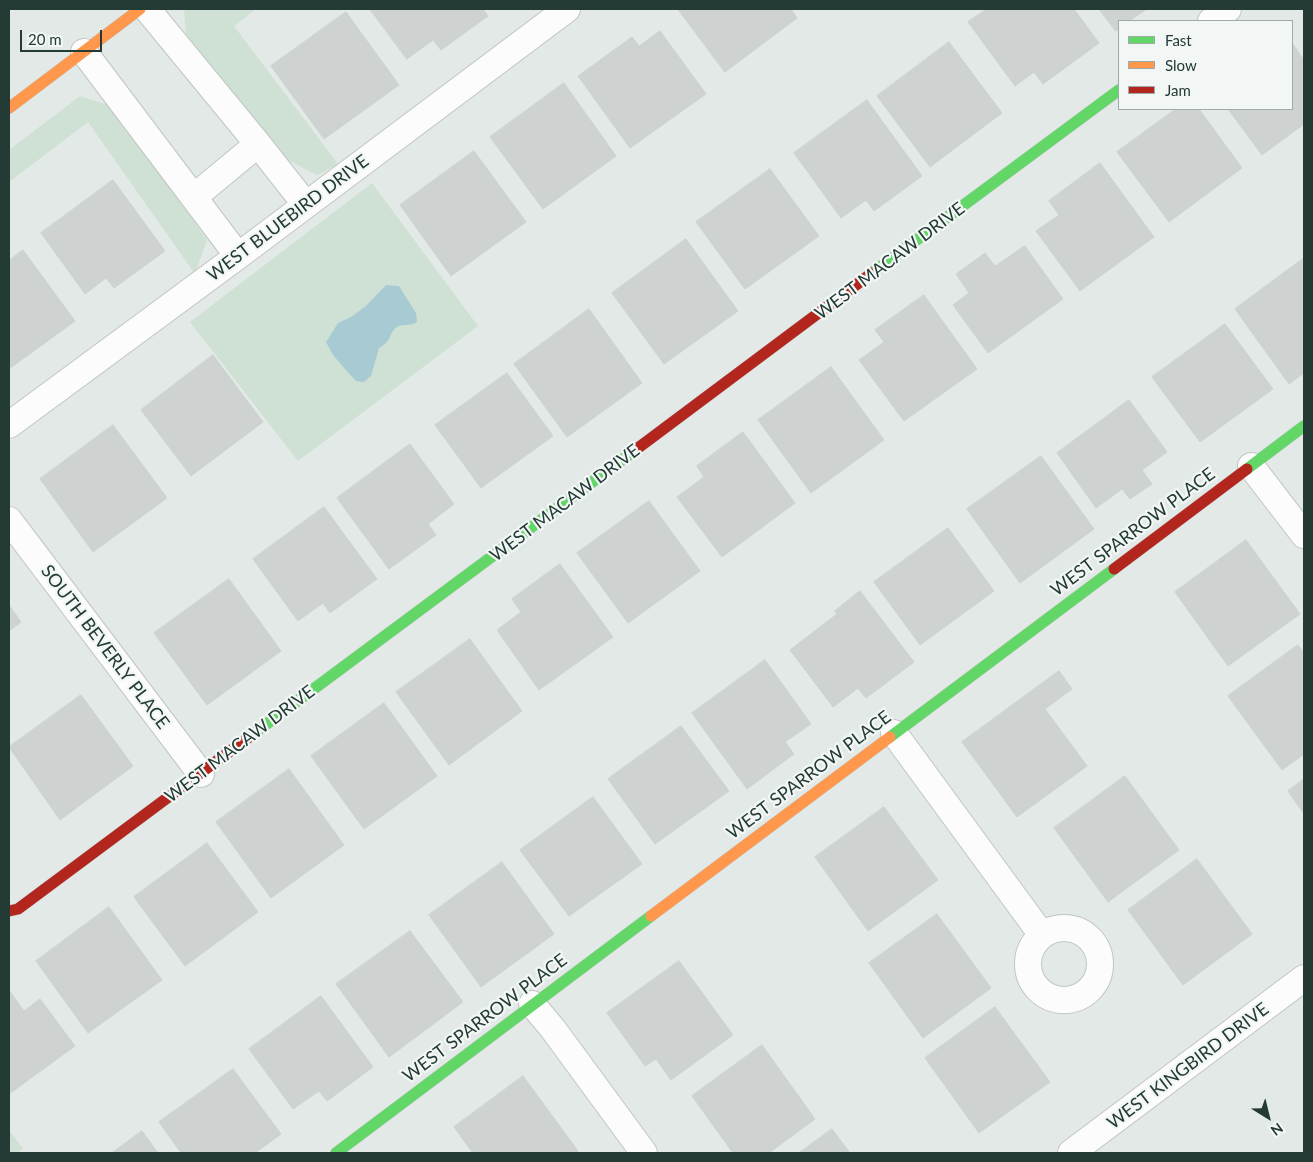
<!DOCTYPE html>
<style>
body{margin:0}
#map{position:relative;width:1313px;height:1162px;overflow:hidden;background:#e3e9e6;font-family:Lato,sans-serif}
canvas{display:block}
.frame{position:absolute;inset:0;border:10px solid #233a35;pointer-events:none}
.legend{position:absolute;left:1118px;top:20px;width:175px;height:90px;box-sizing:border-box;background:#f2f7f5;border:1px solid #9faba8;margin:0;padding:6px 9px;list-style:none;font-size:15px;color:#233a35}
.legend li{display:flex;align-items:center;gap:10px;height:25px}
.legend b{width:25px;border:1px solid #9faba8}
.north{position:absolute;left:1243px;top:1092px;width:50px;height:50px;-webkit-text-stroke:4px #f2f7f5;paint-order:stroke;rotate:144deg;font-size:14px;font-weight:700;line-height:20px;text-align:center;color:#233a35}
.north::after{content:'';display:block;margin:auto;width:18px;height:22px;background:#233a35;clip-path:polygon(50% 0,100% 100%,50% 72%,0 100%)}
.scale{position:absolute;left:20px;top:30px;width:82px;height:22px;box-sizing:border-box;border:2px solid #233a35;border-top:0;padding-left:6px;font-size:15px;line-height:18px;white-space:nowrap;color:#233a35;-webkit-text-stroke:4px #f2f7f5;paint-order:stroke}
</style>
<div id="map">
<canvas width="1313" height="1162"></canvas>
<div class="frame"></div>
<ul class="legend">
<li><b style="height:6px;background:#63d668"></b>Fast</li>
<li><b style="height:6px;background:#ff974d"></b>Slow</li>
<li><b style="height:6px;background:#b3261e"></b>Jam</li>
</ul>
<div class="north">N</div>
<div class="scale">20 m</div>
</div>
<script>
const context = document.querySelector('canvas').getContext('2d');
context.lineJoin = 'round';
function fill(path, color) { context.fillStyle = color; context.fill(path, 'evenodd'); }
function strokePath(path, color, width, dash) { context.strokeStyle = color; context.lineWidth = width; context.lineCap = dash ? 'butt' : 'round'; context.setLineDash(dash || []); context.stroke(path); }
function label(font, color, halo, rows, align = 'center') {
  context.font = font + ' Lato,sans-serif'; context.lineWidth = 4.5; context.setLineDash([]); context.textBaseline = 'middle'; context.strokeStyle = halo; context.fillStyle = color; for (const [text, x, y, turn = 0] of rows) {
    context.save(); context.translate(x, y); context.rotate((+turn || 0) * Math.PI / 180); context.textAlign = isNaN(turn) ? turn : align; if (halo) context.strokeText(text, 0, 0); context.fillText(text, 0, 0); context.restore();
  }
}
const green = new Path2D(`
 M184 9H256L234 26 338 164 317 175 282 157 186 34Z
 M80 96 112 106 207 240 195 274 88 122 9 182V150Z
 M372 183 478 326 298 461 190 322Z
 M9 1130 23 1149 17 1153H9Z`);
const water = new Path2D(`
 M386 285 399 286 416 313 417 322C410 327 404 323 397 327 388 333 393 341 379 348L371 376 364 382 356 381 345 369 333 355 326 342 338 323 351 317 366 306Z`);
const building = new Path2D(`
 M370 9H483L488 16 441 50 433 40 407 59Z
 M678 9H791L797 18 725 72Z
 M987 9H1074L1099 43 1043 84 1034 72 1015 86 968 22Z
 M1099 9H1147L1129 21H1119V29L1116 31Z
 M346 12 399 85 324 139 271 66Z
 M660 31 706 94 630 148 578 76 632 37 639 46Z
 M949 42 1002 113 930 167 877 96Z
 M1292 43 1304 60V124L1262 155 1228 109H1292Z
 M564 83 616 156 543 209 490 137Z
 M867 100 922 176 874 211 866 200 841 218 794 153Z
 M1176 109H1199L1242 168 1169 222 1117 152Z
 M474 151 526 222 451 276 400 205Z
 M1100 163 1154 237 1080 291 1036 231 1059 215 1049 201Z
 M770 169 819 236 745 289 696 222Z
 M113 180 165 251 114 288 106 278 85 294 41 233Z
 M686 239 738 311 664 364 612 293Z
 M1025 246 1063 299 988 353 953 305 969 293 956 274 985 253 995 266Z
 M23 250 75 321 9 369V261Z
 M1304 258V373L1289 384 1235 309Z
 M924 295 977 369 904 421 859 360 884 342 875 330Z
 M589 309 642 383 567 437 514 364Z
 M1225 324 1273 389 1200 442 1152 377Z
 M213 355 263 422 191 476 141 410Z
 M831 367 884 440 811 493 758 420Z
 M507 373 553 436 481 488 435 425Z
 M1129 400 1167 452 1142 470 1152 484 1130 499 1122 489 1096 508 1057 453Z
 M113 425 167 498 93 552 40 479Z
 M743 432 795 503 722 557 677 497 704 477 697 466Z
 M410 444 454 504 428 524 436 535 389 569 337 498Z
 M1041 456 1094 529 1020 583 967 509Z
 M649 501 700 571 628 623 577 553Z
 M324 507 377 579 330 613 323 603 298 621 253 559Z
 M948 528 994 591 920 645 874 582Z
 M1246 540 1300 614 1228 666 1175 592Z
 M560 564 613 637 539 690 497 630 521 612 512 599Z
 M229 579 281 651 207 705 154 633Z
 M860 591 914 662 866 698 858 688 833 707 790 650 837 614 835 611Z
 M9 605 21 622 9 631Z
 M470 639 522 711 449 765 396 692Z
 M1298 645 1304 653V754L1282 770 1228 696Z
 M765 660 811 724 785 742 794 754 747 789 692 713Z
 M1059 671 1072 689 1045 709 1087 766 1017 817 962 742Z
 M81 695 133 766 60 820 9 747Z
 M384 703 437 776 364 829 311 756Z
 M681 726 729 791 655 844 608 779Z
 M289 769 344 845 271 898 216 822Z
 M1125 776 1179 850 1108 902 1054 828Z
 M1304 779V814L1288 791Z
 M593 797 642 864 569 916 520 850Z
 M884 807 938 880 868 931 815 857Z
 M207 843 258 912 185 966 134 897Z
 M1197 859 1252 934 1183 985 1128 910Z
 M502 862 554 934 481 987 429 915Z
 M109 907 162 980 88 1033 36 961Z
 M937 914 991 988 923 1038 869 963Z
 M410 931 463 1002 389 1057 336 984Z
 M679 961 733 1035 671 1080 656 1059 645 1066 607 1013Z
 M9 990 24 1011 40 999 75 1046 9 1094Z
 M321 996 373 1067 327 1101 319 1091 293 1109 249 1049Z
 M995 1007 1050 1082 979 1133 925 1058Z
 M762 1045 815 1119 769 1153H733L692 1096Z
 M233 1069 281 1134 255 1153H181L159 1122Z
 M523 1076 578 1151 575 1153H473L454 1127Z
 M832 1129 850 1153H799Z
 M142 1131 158 1153H112Z`);
const street = new Path2D(`
 M147 9 258 144 306 205
 M1211 21 1228 9
 M84 52 238 256
 M194 197 258 144
 M9 425 238 256 567 9
 M1251 466 1304 535
 M9 520 201 774
 M894 733 1042 935
 M1028 964a36 36 0 1 1 72 0a36 36 0 1 1-72 0Z
 M532 1004 553 1029 644 1153
 M1071 1153 1304 978`);
const fast = new Path2D(`
 M872 273 1119 90
 M1247 469 1304 426
 M249 737 638 448
 M890 737 1114 569
 M336 1153 651 916`);
const slow = new Path2D(`
 M9 108 140 9
 M651 916 890 737`);
const jam = new Path2D(`
 M638 448 872 273
 M1114 569 1247 469
 M9 911 18 909 249 737`);
const streetNames = [
 ["WEST BLUEBIRD DRIVE",288,218,-37],
 ["WEST MACAW DRIVE",890,261,-37],
 ["WEST MACAW DRIVE",565,503,-37],
 ["WEST SPARROW PLACE",1133,532,-37],
 ["SOUTH BEVERLY PLACE",105,647,53],
 ["WEST MACAW DRIVE",240,744,-37],
 ["WEST SPARROW PLACE",809,775,-37],
 ["WEST SPARROW PLACE",485,1018,-37],
 ["WEST KINGBIRD DRIVE",1188,1066,-37]
];
fill(green, '#cee1d4');
fill(water, '#a8cbd3');
fill(building, '#ced2d1');
strokePath(building, '#ccd2cf', 1);
strokePath(street, '#c0c5c3', 28);
strokePath(fast, '#c0c6c3', 12);
strokePath(slow, '#c0c6c3', 12);
strokePath(jam, '#c0c6c3', 12);
strokePath(street, '#fbfcfb', 26);
strokePath(fast, '#63d668', 11);
strokePath(slow, '#ff974d', 11);
strokePath(jam, '#b3261e', 11);
label('18px', '#233a35', '#f2f7f5', streetNames);
</script>
